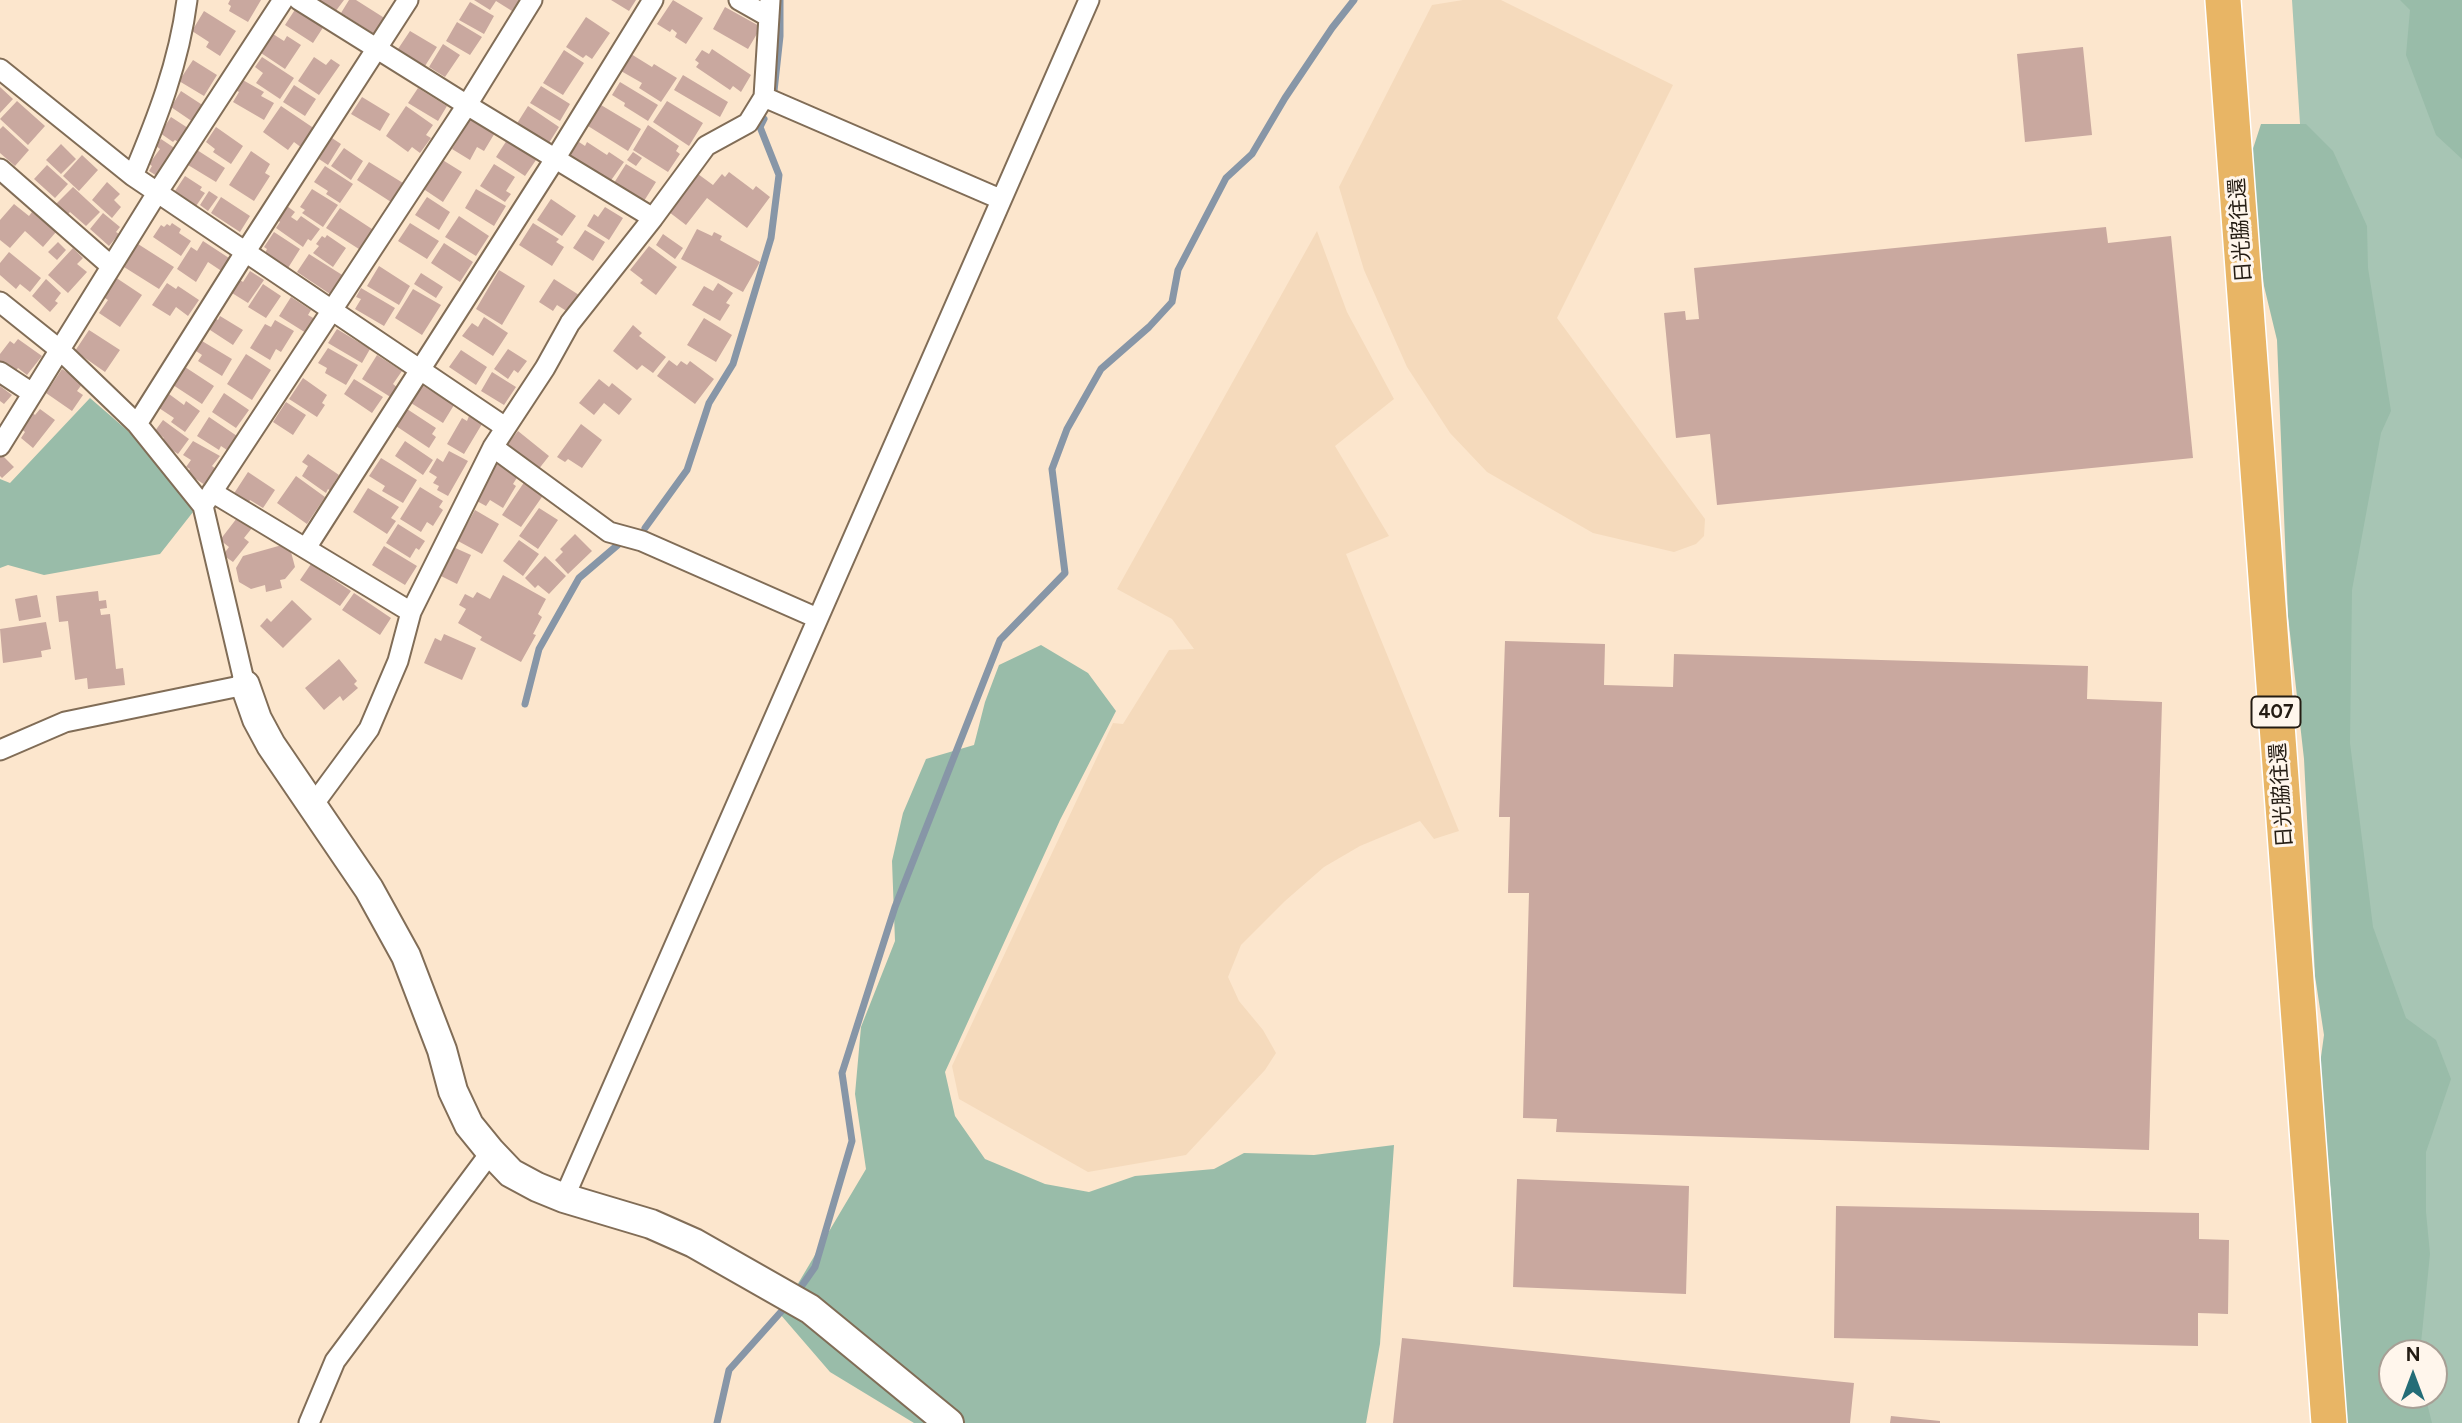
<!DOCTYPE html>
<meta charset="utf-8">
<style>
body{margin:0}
#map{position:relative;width:2462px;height:1423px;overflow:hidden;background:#fce6cd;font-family:Figtree,sans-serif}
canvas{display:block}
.north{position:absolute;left:2378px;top:1339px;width:70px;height:70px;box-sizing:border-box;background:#fff6ec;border:2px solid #a79f95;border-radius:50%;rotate:0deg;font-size:19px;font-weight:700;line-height:28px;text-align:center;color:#241c13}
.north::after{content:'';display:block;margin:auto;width:24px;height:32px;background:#246d77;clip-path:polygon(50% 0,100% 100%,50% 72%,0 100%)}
</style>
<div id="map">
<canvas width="2462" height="1423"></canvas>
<div class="north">N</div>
</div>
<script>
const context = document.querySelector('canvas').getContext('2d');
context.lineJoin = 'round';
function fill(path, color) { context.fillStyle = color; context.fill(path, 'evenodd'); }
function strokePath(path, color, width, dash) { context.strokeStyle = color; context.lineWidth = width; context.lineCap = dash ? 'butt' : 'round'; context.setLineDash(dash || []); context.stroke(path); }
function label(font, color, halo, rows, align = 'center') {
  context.font = font + ' Figtree,"Noto Sans JP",sans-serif'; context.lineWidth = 6; context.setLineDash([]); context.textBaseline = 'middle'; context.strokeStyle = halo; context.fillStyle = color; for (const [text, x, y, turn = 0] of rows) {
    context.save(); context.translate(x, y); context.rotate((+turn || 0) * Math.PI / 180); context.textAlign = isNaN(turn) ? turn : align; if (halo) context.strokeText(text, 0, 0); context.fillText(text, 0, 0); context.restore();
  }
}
const built = new Path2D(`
 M1463 0H1501L1673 85 1557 318 1705 519 1704 536 1696 544 1674 552 1593 533 1487 472 1450 433 1407 367 1364 270 1339 187 1432 5Z
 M1317 231 1347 312 1394 399 1335 446 1389 536 1346 554 1459 831 1434 839 1420 821 1360 846 1324 867 1285 901 1241 945 1228 977 1239 1001 1263 1030 1276 1053 1265 1070 1186 1155 1088 1172 959 1099 952 1066 1113 723 1123 724 1169 650 1194 649 1172 619 1117 589Z`);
const green = new Path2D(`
 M2292 0H2462V1423H2384ZM2392 1353H2434V1395H2392Z`);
const forest = new Path2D(`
 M2400 0H2462V159L2436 135 2406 55 2410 10Z
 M2261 124H2306L2333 151 2367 226 2368 268 2391 411 2381 433 2352 590 2350 743 2373 927 2406 1018 2436 1040 2451 1079 2426 1152V1212L2430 1254 2420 1353H2392V1395H2425L2432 1423H2345L2337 1352 2339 1296 2332 1233 2331 1193 2317 1086 2324 1035 2315 976 2304 759 2288 616 2277 340 2264 286 2249 161Z
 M90 398C128 431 171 465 193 512L160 554 44 575 8 565 0 568V479L10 483Z
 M1041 645 1088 673 1116 711 1060 820 945 1072 955 1116 985 1159 1045 1184 1089 1192 1135 1176 1214 1169 1244 1153 1314 1155 1394 1145 1380 1344 1366 1423H914L830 1372 780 1314 866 1169 855 1094 861 1027 895 941 892 861 903 813 926 759 974 745 985 702 999 665Z`);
const stream = new Path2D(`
 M774 91 780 36V0
 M645 528 687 470 709 403 733 364 771 238 779 175 760 127 764 119
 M525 704 539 649 579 578 620 543
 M796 1294 815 1267 852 1141 842 1073 895 907 1000 640 1065 573 1052 469 1067 429 1101 369 1149 327 1172 302 1178 270 1226 178 1252 154 1285 98 1332 28 1354 0
 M717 1423 729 1370 788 1304`);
const building = new Path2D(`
 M230 0H261L248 22 229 11 231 6 228 4Z
 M319 0H344L335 12Z
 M349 0H356L386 19 376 35 341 13Z
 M474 0H519L512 11 496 1 490 10Z
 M611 0H636L629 11Z
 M673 0 703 18 686 44 675 37 677 33 672 29 670 32 657 24Z
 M470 2 494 16 484 34 459 20Z
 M725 7 761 27 748 49 713 29Z
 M296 8 324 26 313 43 285 25Z
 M204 11 236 31 220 56 206 47 209 42 192 31Z
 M586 17 610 33 592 59 586 55 583 58 566 47Z
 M457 22 482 37 470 55 446 41Z
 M410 31 437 47 425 66 398 49Z
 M273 34 284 41 287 36 301 45 285 69 261 53Z
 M443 44 460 55 445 77 429 67Z
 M2083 47 2092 135 2025 142 2017 54Z
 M712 49 751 75 741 92 733 86 730 90 696 67 699 63 695 60 702 50 709 54Z
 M564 50 584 63 563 95 543 83Z
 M631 54 652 67 654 64 677 78 661 102 639 88 642 83 621 71Z
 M262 57 294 78 280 99 256 83 263 73 255 67Z
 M314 57 326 65 331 59 340 65 319 95 298 81Z
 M193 60 217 75 204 96 179 81Z
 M683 75 728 102 720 117 674 90Z
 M241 79 264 92 261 96 274 103 264 120 233 102 239 92 235 90Z
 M620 82 658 105 648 121 624 106 625 103 612 95Z
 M294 85 316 99 305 116 283 102Z
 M541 86 570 104 560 121 530 103Z
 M0 87 13 99 0 113Z
 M418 88 447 106 438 121 408 103Z
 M181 91 204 106 193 122 171 107Z
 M362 97 390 114 380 131 351 114Z
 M17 101 45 126 28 145 0 119Z
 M667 101 703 123 689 146 653 122Z
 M601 105 641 129 628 151 588 126Z
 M281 106 315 129 302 148 294 142 288 150 263 132Z
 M406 106 433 125 426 135 431 138 420 153 412 147 408 152 386 136Z
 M528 106 559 127 547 146 516 125Z
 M471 116 496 131 484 151 477 147 470 160 452 149Z
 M171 117 191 130 181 144 175 140 173 142 160 133Z
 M648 125 679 146 676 151 680 154 668 172 633 150Z
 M3 126 29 150 15 166 0 153V129Z
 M216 127 243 146 231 164 213 152 215 149 206 142Z
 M332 138 341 144 328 165 319 159Z
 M161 139 176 149 157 176 149 171 152 166 149 164 160 149 156 146Z
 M507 140 536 160 525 176 496 157Z
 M579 142 585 146 587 142 607 155 609 152 624 162 607 186 596 173 570 155Z
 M61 144 76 159 61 174 46 160Z
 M344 148 363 161 351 180 331 166Z
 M197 150 225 168 216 182 188 165Z
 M251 151 270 164 265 173 270 176 254 201 229 185Z
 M633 152 642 158 636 166 627 160Z
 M82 155 98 170 79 191 63 176Z
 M441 159 462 172 443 202 422 188Z
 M369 162 403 183 391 202 357 180Z
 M494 164 515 177 506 191 511 194 505 202 480 186Z
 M626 164 656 182 644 201 614 183Z
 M47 165 68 184 55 198 34 179Z
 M325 166 353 184 340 203 326 194 328 191 314 182Z
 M729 172 753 190 756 186 770 197 747 228 707 198 686 225 669 212 698 174 713 185 722 174 725 177Z
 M185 176 202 187 200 190 205 193 196 206 175 191Z
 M107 182 120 194 114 200 121 207 112 218 92 200Z
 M73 187 100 212 86 226 70 212 65 217 54 206Z
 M312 189 338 205 323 227 302 213 305 210 300 207Z
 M476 189 506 206 494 226 465 208Z
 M209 191 218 197 208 211 200 205Z
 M221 197 250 216 240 232 211 213Z
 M427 197 450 212 439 230 415 215Z
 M551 199 576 216 562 236 537 220Z
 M14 204 29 216 32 212 56 232 43 247 25 231 10 248 0 240V220Z
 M287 206 295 212 291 217 297 221 301 216 320 229 311 241 308 239 303 247 276 228 280 222 278 220Z
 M605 207 623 218 609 240 587 226 594 214 598 217Z
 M340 208 375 231 362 251 326 228Z
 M103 213 120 227 116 232 119 234 109 246 90 229Z
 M459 216 489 236 476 256 445 237Z
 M172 223 181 229 179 233 191 241 181 256 153 237 161 225 164 227 167 224 170 226Z
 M410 223 439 241 427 259 398 241Z
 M533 223 559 239 556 242 564 247 552 266 519 245Z
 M2106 227 2108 243 2171 236 2193 458 1717 505 1710 434 1676 438 1664 313 1685 311 1686 320 1699 319 1694 268Z
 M697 229 712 236 714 232 722 236 720 240 760 262 743 292 681 259Z
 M585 230 605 242 593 261 573 248Z
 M274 232 300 249 288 268 265 253 267 249 264 247Z
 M663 234 683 248 675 259 656 245Z
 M327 235 346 248 333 267 313 253 319 246 316 244 322 236 325 238Z
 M203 241 232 260 223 272 208 262 196 282 177 269 191 247 197 251Z
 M58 242 66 250 57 260 48 252Z
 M444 243 473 262 460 282 431 263Z
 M138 244 174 267 159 289 124 267Z
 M649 246 677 267 656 295 640 283 643 280 630 270Z
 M73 248 83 258 77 264 87 272 68 293 48 275Z
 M9 252 41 278 30 292 20 284 16 289 0 275V263Z
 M309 254 347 278 337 294 332 290 330 294 297 272Z
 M379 266 410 286 399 305 367 286Z
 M499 270 525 286 502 325 476 309Z
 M250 271 264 280 248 303 232 293 240 280 243 282Z
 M421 273 443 287 436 298 414 284Z
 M115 277 142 295 120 327 99 313 108 300 102 296Z
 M46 279 61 293 55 301 58 303 50 312 32 296Z
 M554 279 579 295 568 312 557 305 553 311 539 302Z
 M167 283 176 289 178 286 199 300 188 316 176 307 170 316 152 305Z
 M718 283 733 293 726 303 730 305 720 321 692 305 704 286 713 291Z
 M263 284 281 296 266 318 248 307Z
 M361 288 395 308 384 326 355 309 361 299 356 297Z
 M413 289 441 305 422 335 395 318Z
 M291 297 311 310 308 315 315 319 306 333 279 316Z
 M220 316 243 330 233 345 207 328 214 318 218 320Z
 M484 317 508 333 493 356 462 336 472 323 478 327Z
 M704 318 732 335 716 362 687 345Z
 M275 320 294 331 281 352 276 349 270 360 250 348 265 324 271 327Z
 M633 325 642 333 639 336 666 357 653 373 642 365 637 370 613 351Z
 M337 329 370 349 362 363 328 343Z
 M89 330 120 350 105 372 75 351Z
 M18 339 42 356 27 375 18 368 14 373 0 363V354L10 341 14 344Z
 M202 341 232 359 222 376 198 361 202 355 196 351Z
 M328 348 358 365 346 385 325 373 327 368 318 363Z
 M508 349 527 361 518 373 514 370 508 379 494 369Z
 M461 350 487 367 476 385 449 367Z
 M246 354 271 370 252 400 227 384Z
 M377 355 402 371 393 384 398 388 392 398 362 379Z
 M669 360 677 366 681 361 687 365 690 361 714 379 695 404 657 376Z
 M185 367 214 386 202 404 173 385Z
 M62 369 83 383 77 391 83 395 72 411 46 393Z
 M492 372 516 387 504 405 481 391Z
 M303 378 327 395 322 403 325 405 317 417 289 399Z
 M354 379 383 397 372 413 344 394Z
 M599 379 609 387 612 383 632 399 619 415 604 403 594 415 579 403Z
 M422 385 454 405 443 423 411 403Z
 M0 386 12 395 4 404 0 401Z
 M224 393 249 410 236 428 212 412Z
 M169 394 184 405 186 401 200 411 185 432 171 422 174 418 159 408Z
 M286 402 306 415 293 435 273 422Z
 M40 409 55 420 33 448 21 438 25 432 20 428 32 412 35 415Z
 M407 409 436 428 432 434 436 437 429 448 396 426Z
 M469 416 482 424 464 454 447 444 462 418 467 421Z
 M209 417 237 436 227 450 221 446 219 450 197 436Z
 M163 420 189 439 178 454 160 442 164 438 155 431Z
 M581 424 602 440 582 468 568 459 565 462 557 457Z
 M518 431 549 456 538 470 506 446Z
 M193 441 220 456 212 466 216 469 205 485 187 473 190 469 186 467 191 460 183 455Z
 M405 441 433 460 423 475 395 456Z
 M449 451 468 461 448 496 437 490 439 486 433 483 437 477 429 472 437 458 443 462Z
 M308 454 339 475 334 483 337 485 332 492 328 489 326 493 302 476 308 466 302 462Z
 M2 455 14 467 2 478 0 476V457Z
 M381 458 417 480 403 503 382 491 385 486 369 476Z
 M497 463 518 476 513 484 516 486 503 508 490 500 486 506 475 500Z
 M248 472 275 490 263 508 250 500 248 504 233 495Z
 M296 476 325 497 307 524 277 503Z
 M525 481 544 494 521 527 502 515Z
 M420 487 443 501 439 507 443 510 433 526 427 522 421 532 400 519Z
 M368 488 399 507 391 518 396 521 387 534 353 512Z
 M539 508 558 520 538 549 519 536Z
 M475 510 499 524 482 554 458 541Z
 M237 518 252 528 244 538 249 542 233 562 223 555 229 547 220 540Z
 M398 524 425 541 419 550 416 548 410 558 386 543Z
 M575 534 592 551 568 574 555 560 563 552 560 549Z
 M519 540 539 554 523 576 503 561Z
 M282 545 291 552 295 567 285 579 280 580 282 588 266 592 265 585 251 589 239 582 236 568 243 556Z
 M384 546 417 566 405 585 372 565Z
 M453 547 471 555 457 584 439 575Z
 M545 556 566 576 549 594 538 585 535 588 525 578Z
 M311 564 351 591 340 606 300 580Z
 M503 575 546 599 538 614 542 617 533 634 536 635 521 662 480 640 482 637 458 623 466 609 459 605 465 594 473 598 477 592 490 599Z
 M98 591 99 601 106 600 107 608 100 609 101 615 110 614 116 669 123 668 125 685 88 689 87 678 75 680 68 621 59 622 56 596Z
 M354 593 391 618 380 635 342 610Z
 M37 595 41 617 19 621 15 599Z
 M292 600 312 619 283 648 260 626 267 618 271 622Z
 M46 622 51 649 41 651 42 657 3 663 0 629Z
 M444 634 476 648 462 680 424 663 435 638 441 641Z
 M1505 641 1605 644 1604 685 1673 687 1674 654 2088 666 2087 699 2162 702 2149 1150 1556 1132 1557 1119 1523 1118 1529 893H1508L1510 817H1499Z
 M339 659 357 681 354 684 358 688 343 701 340 696 324 710 305 688Z
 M1517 1179 1689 1186 1686 1294 1513 1287Z
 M1836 1206 2199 1213V1239L2229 1240 2228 1314 2198 1313V1346L1834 1338Z
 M1402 1338 1854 1383 1850 1423H1393Z
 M1891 1416 1940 1421V1423H1890Z`);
const street = new Path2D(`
 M299 0 467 105 653 218
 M739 0 769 17
 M0 69 133 176 505 427
 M764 97 1000 199
 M0 169 111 266
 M133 176C157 119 179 63 187 0
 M0 302 60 350 137 424 203 506 245 685 65 722 0 750
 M0 372 32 393
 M137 424 246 251 408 0
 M0 446 157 193 283 0
 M493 447 609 532 642 541 817 618
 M212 492 411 612
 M203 506 467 105 532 0
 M306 548 555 159 653 0
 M313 805 369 729 398 661 411 612 493 447 545 368 570 323 653 218 706 146 748 123 764 97 770 0
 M564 1198 1089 0
 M309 1423 335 1361 491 1152`);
const secondary = new Path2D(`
 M245 685 257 719 271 745 369 889 406 956 442 1050 453 1091 469 1125 491 1152 511 1173 537 1187 564 1198 651 1224 694 1243 810 1309 949 1423`);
const highway = new Path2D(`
 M2223 0 2329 1423`);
const shields = [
 [2276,712,49]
];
const shieldNames = [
 ["407",2276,712]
];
const streetNames = [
 ["日光脇往還",2241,230,-94],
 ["日光脇往還",2282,795,-94]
];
fill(built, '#f5dabc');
fill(green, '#a7c5b4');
fill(forest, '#99bca9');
strokePath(stream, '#8796a7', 7);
fill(building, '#c9a89f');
strokePath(street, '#816d57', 23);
strokePath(secondary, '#816d57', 32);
strokePath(highway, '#fff', 38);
strokePath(street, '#fff', 19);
strokePath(secondary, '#fff', 28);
strokePath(highway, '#e8b565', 35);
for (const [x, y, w] of shields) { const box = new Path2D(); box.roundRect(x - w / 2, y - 15.5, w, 31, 5); context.fillStyle = '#fff6ec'; context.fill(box); strokePath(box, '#241c13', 2); }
label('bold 19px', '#241c13', null, shieldNames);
label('21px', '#241c13', '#fff6ec', streetNames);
</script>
